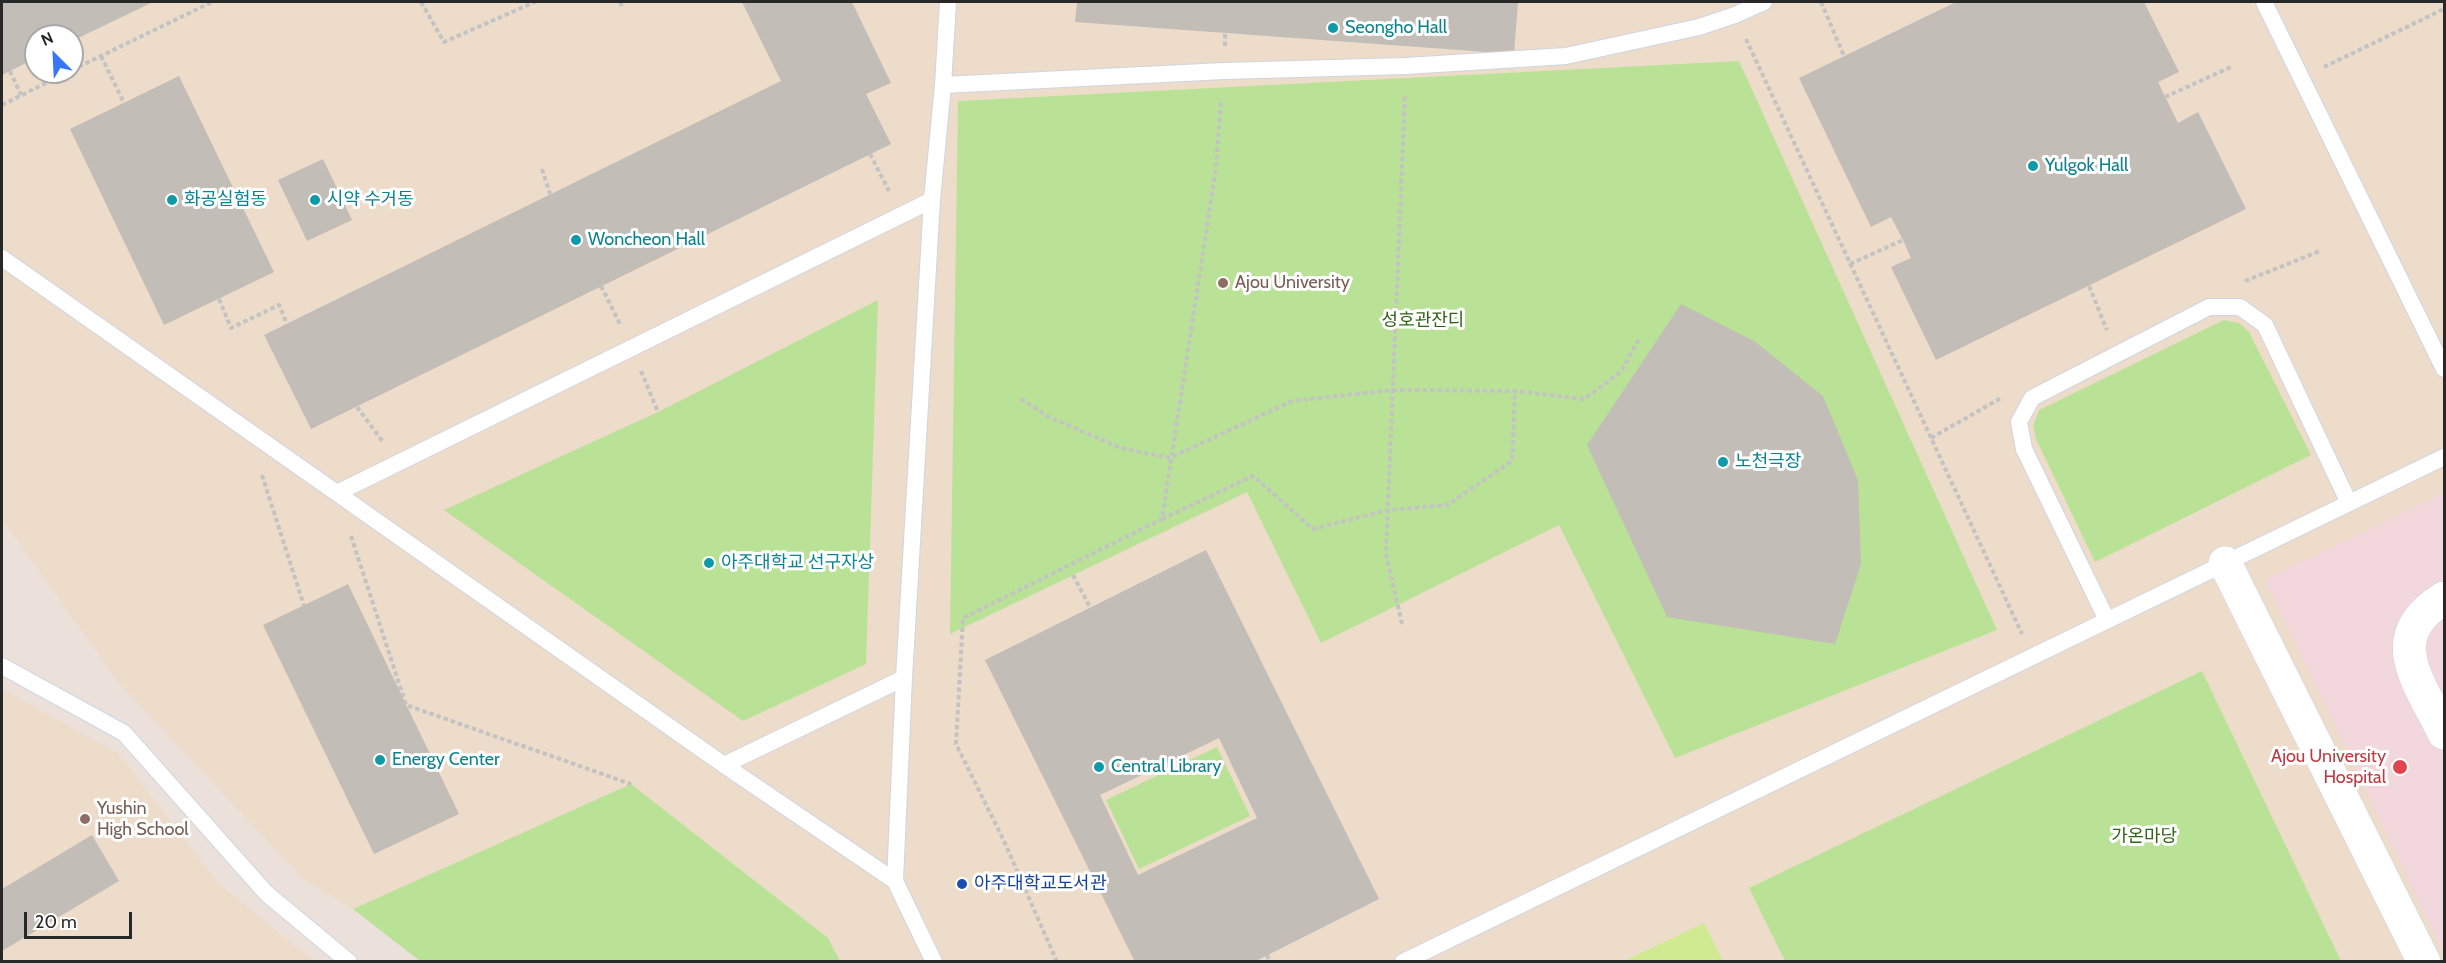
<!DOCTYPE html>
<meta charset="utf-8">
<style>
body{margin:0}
#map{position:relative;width:2446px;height:963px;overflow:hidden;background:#ebe1da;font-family:Cabin,sans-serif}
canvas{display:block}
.frame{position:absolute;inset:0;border:3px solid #282828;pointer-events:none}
.north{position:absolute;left:24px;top:24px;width:60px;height:60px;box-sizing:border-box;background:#fff;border:2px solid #a9a9a9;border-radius:50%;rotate:336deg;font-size:16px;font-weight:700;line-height:24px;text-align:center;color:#282828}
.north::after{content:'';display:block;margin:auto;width:21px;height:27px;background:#3876f9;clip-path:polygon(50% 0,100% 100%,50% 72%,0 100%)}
.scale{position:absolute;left:24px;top:912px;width:108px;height:27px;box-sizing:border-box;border:3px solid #282828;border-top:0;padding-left:8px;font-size:18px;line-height:21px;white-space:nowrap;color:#282828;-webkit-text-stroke:4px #fff;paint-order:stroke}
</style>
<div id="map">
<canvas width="2446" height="963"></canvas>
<div class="frame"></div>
<div class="north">N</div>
<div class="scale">20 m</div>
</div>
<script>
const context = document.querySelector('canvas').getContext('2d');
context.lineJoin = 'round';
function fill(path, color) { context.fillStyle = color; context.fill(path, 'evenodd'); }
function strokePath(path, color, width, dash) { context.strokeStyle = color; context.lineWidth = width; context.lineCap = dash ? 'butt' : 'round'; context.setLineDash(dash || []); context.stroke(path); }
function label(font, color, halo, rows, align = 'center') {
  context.font = font + ' Cabin,"Noto Sans KR",sans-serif'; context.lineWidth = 6; context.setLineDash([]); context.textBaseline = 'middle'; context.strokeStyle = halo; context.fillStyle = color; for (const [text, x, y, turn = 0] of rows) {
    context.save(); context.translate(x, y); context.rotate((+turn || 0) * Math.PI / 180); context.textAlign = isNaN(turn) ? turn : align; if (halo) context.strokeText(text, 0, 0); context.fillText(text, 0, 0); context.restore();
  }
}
const education = new Path2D(`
 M2 2H2444V493L2266 580 2444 954V961H840L828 938 631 784 353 909 303 879 118 682 2 519ZM36 36H72V72H36Z
 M2 689 119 754 218 883 314 961H2Z`);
const medical = new Path2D(`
 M2444 493V954L2265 580Z`);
const green = new Path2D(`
 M1739 61 1997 630 1675 758 1559 525 1321 643 1247 492 950 634 958 101Z
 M878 300 866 664 743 721 444 510 658 412Z
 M2224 320 2239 323 2249 332 2311 455 2095 562 2036 439 2033 426 2039 410Z
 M2202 671 2341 961H1785L1749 888Z
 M1217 747 1250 816 1139 869 1106 800Z
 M631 784 828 938 840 961H420L353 909Z`);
const pitch = new Path2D(`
 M1704 923 1723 961H1624Z`);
const building = new Path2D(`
 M2 2H153L72 41V36H36V58L2 75Z
 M742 2H852L891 83 866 94 891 144 311 429 264 335 781 81Z
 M1077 2H1518L1514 54 1075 22Z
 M1956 2H2144L2179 72 2158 82 2178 123 2198 112 2246 209 1936 360 1891 267 1911 258 1903 240 1891 217 1871 227 1799 78Z
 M179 76 274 272 164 325 70 129Z
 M323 159 352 220 307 241 278 180Z
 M1681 304 1754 341 1823 396 1858 480 1861 564 1835 644 1667 617 1587 445Z
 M1206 550 1379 899 1254 962H1135L985 660ZM1219 738 1257 818 1138 875 1100 795Z
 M348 584 459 814 374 854 263 625Z
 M92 835 119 881 2 951V889Z`);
const path = new Path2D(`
 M421 2 444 42 535 2
 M620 2 623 9
 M1821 2 1844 56
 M1746 39 2022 634
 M1225 46V33
 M101 56 124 103
 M2324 67 2444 9
 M72 70 212 2
 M10 71 21 95
 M2165 97 2231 67
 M2 105 68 72
 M870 154 889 191
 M542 169 550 194
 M1850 264 1903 240
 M2245 281 2320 251
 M601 286 621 326
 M2089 286 2107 330
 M219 299 231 328 279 305 287 324
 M641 371 658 412
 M1021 399 1047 416 1121 448 1170 458 1292 401 1392 390 1515 391 1584 399 1621 372 1640 337
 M357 407 383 442
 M1931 438 2001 398
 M262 475 304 606
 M1162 519 1253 476 1313 529 1387 510 1447 505 1512 461 1515 391
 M351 536 406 705 631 784
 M1073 575 1090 607
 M1402 624 1386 554 1405 93
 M1267 955 1270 962
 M1057 962 1004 841 956 744 963 618 1162 519 1216 168 1221 99`);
const lane = new Path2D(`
 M2264 2 2444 369
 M943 85 1224 71 1406 66 1566 56 1699 27 1735 15 1764 2
 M2 258 724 765 895 881
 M337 493 932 200
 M2107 620 2024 449 2019 422 2032 398 2209 307H2240L2265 325 2349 503
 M2 666 124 733 267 894 349 962
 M724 765 904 678
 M934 962 895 881 904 678 932 200 943 85 948 2
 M1403 962 2444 457`);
const street = new Path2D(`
 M2225 563 2424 962
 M2444 598C2380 637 2420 683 2444 733`);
const markers = [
 [1333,28,6,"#0f9aa8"],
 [2033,166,6,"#0f9aa8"],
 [172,200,6,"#0f9aa8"],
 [315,200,6,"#0f9aa8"],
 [576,240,6,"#0f9aa8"],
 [1223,283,6,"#8d6e63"],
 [1723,462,6,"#0f9aa8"],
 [709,563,6,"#0f9aa8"],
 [380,760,6,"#0f9aa8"],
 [1099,767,6,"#0f9aa8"],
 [2400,767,8,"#e0444e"],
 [85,819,6,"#8d6e63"],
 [962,884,6,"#1a4fb4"]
];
const cultureNames = [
 ["Seongho Hall",1345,28],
 ["Yulgok Hall",2045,166],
 ["화공실험동",184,200],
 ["시약 수거동",327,200],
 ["Woncheon Hall",588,240],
 ["노천극장",1735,462],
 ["아주대학교 선구자상",721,563],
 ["Energy Center",392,760],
 ["Central Library",1111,767]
];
const educationNames = [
 ["Ajou University",1235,283],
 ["Yushin",97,809],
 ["High School",97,830]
];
const parkNames = [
 ["성호관잔디",1423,321],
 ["가온마당",2144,837]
];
const healthNames = [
 ["Ajou University",2386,757],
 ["Hospital",2386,778]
];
const transitNames = [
 ["아주대학교도서관",974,884]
];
fill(education, '#eddcc9');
fill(medical, '#f2d7dc');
fill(green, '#bae296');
fill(pitch, '#d0ea91');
fill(building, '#c2bdb6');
strokePath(lane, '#cfd5e2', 18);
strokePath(street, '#cfd5e2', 34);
strokePath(path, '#c3c3c3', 4, [4.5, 3]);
strokePath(lane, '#fff', 16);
strokePath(street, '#fff', 33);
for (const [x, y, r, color] of markers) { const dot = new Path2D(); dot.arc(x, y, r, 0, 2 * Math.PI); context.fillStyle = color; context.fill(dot); strokePath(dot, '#fff', 2); }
label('18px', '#0d838f', '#fff', cultureNames, 'left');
label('18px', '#785e54', '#fff', educationNames, 'left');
label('18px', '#336419', '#fff', parkNames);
label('18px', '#be3a42', '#fff', healthNames, 'right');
label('18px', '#164399', '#fff', transitNames, 'left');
</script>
